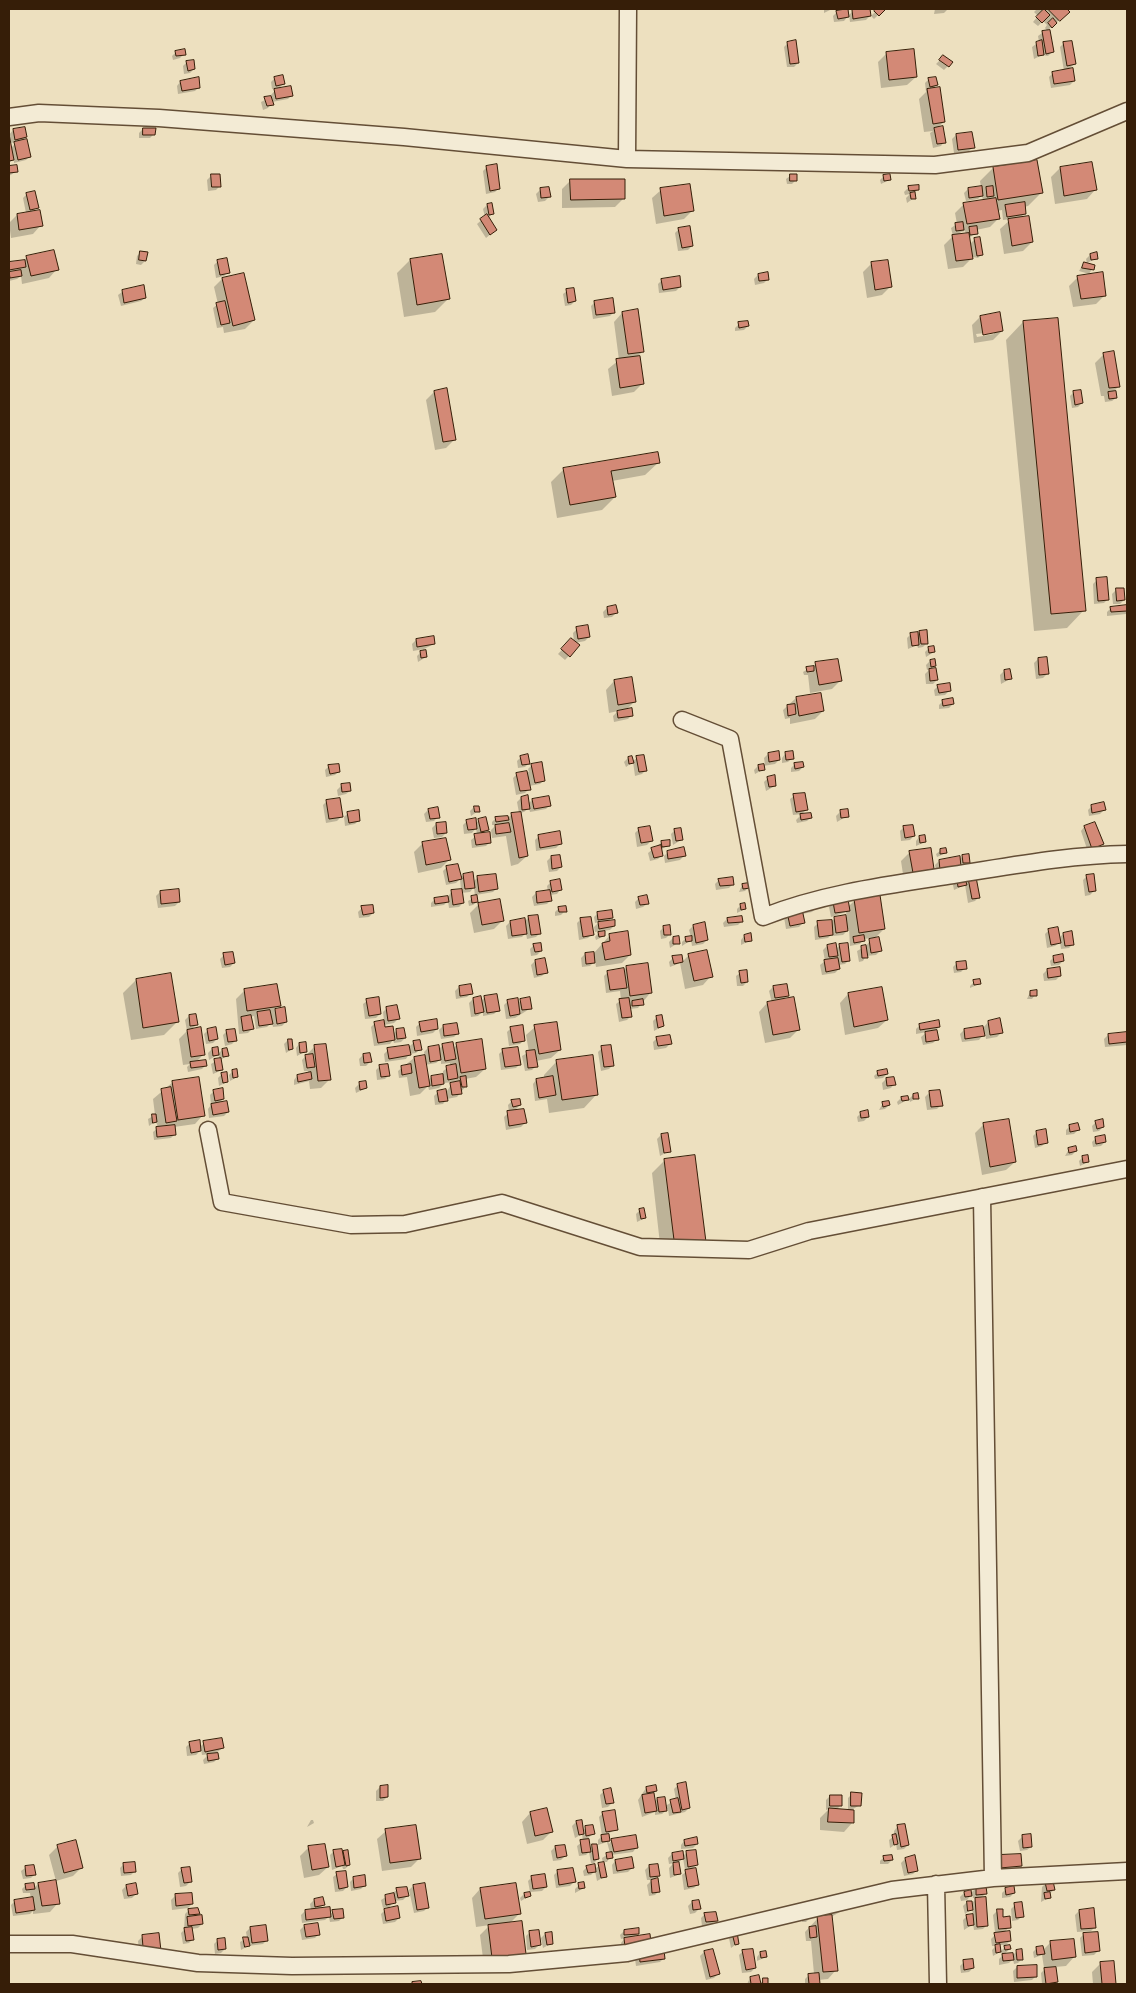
<!DOCTYPE html>
<style>
body{margin:0}
#map{position:relative;width:1136px;height:1993px;overflow:hidden;background:#ede0bf;font-family:"IM FELL English",serif}
canvas{display:block}
.frame{position:absolute;inset:0;border:10px solid #361e08;pointer-events:none}
</style>
<div id="map">
<canvas width="1136" height="1993"></canvas>
<div class="frame"></div>
</div>
<script>
const context = document.querySelector('canvas').getContext('2d');
context.lineJoin = 'round';
function fill(path, color) { context.fillStyle = color; context.fill(path, 'evenodd'); }
function strokePath(path, color, width, dash) { context.strokeStyle = color; context.lineWidth = width; context.lineCap = dash ? 'butt' : 'round'; context.setLineDash(dash || []); context.stroke(path); }
const shadow = new Path2D(`
 M824 9H832L824 13Z
 M869 9 870 16 866 20 850 22 849 15 844 21 834 22 833 16 837 12 848 16 853 11Z
 M878 9 883 10 874 19 871 16Z
 M935 9H948L944 13 934 14Z
 M1037 9H1065L1068 12 1048 30 1052 52 1048 56 1042 55 1034 59 1032 47 1039 42 1038 36 1042 33 1048 32 1045 28 1047 25 1043 21 1038 26 1033 22 1038 16 1034 12Z
 M788 43 798 63 794 67H787L784 47Z
 M1064 43 1074 64 1068 70 1074 81 1070 85 1051 88 1049 77 1053 73 1064 71 1060 47Z
 M176 52 184 54 180 58 173 60 172 56Z
 M887 53 916 77 907 85 881 88 878 62Z
 M943 57 948 66 944 70 936 64Z
 M187 62 194 69 190 73 184 74 183 66Z
 M275 78 283 84 277 90 292 95 288 99 272 102 268 108 263 110 261 102 271 97V95L277 88 272 89 271 82Z
 M929 79 936 85 932 90 944 122 937 128 944 142 941 146 933 148 930 133 933 131 924 132 919 99 926 92 925 83Z
 M180 82 199 87 195 91 178 94 177 86Z
 M143 129 154 134 150 138H139V133Z
 M13 130 26 137 20 142 30 156 26 160 14 163V159L9 163V135ZM17 142 11 148 10 143Z
 M956 135 973 147 969 151 954 153 952 139Z
 M1091 164 1095 190 1087 199 1055 204 1051 177 1060 168Z
 M16 166 17 171 9 176V168Z
 M487 167 499 188 495 192 486 194 483 171Z
 M993 168 1041 193 1028 206 1024 207 1025 213 1019 219 1032 242 1023 251 1004 254 1000 229 1011 219 1003 220 1002 210 997 211 998 219 990 227 976 230V233L969 238 970 244 975 239 982 254 978 258 973 257 963 267 948 269 944 245 953 236 951 228 957 224 955 213 964 204 983 201 982 195 978 199 966 201 964 193 968 189 981 187 980 181ZM965 231 966 234 957 236 961 232Z
 M211 176 220 186 216 190 208 191 207 180Z
 M790 176 796 180 792 184H787L786 179Z
 M884 176 889 180 881 184 880 180Z
 M571 180 623 199 615 207 562 208V189Z
 M908 188 918 189 914 194V198L907 203 906 198 910 194 905 195 904 192Z
 M540 190 549 197 545 201 538 202 536 194Z
 M661 190 692 211 684 219 656 224 652 198Z
 M27 194 37 207 32 212 41 225 33 234 11 238 9 223 17 215 26 213 23 198Z
 M487 205 493 213 488 218 492 233 486 238 477 224 485 217 483 209Z
 M679 229 692 246 688 250 678 251 675 233Z
 M141 252 145 261 141 265 136 264 137 256Z
 M1090 255 1097 258 1087 263 1086 259Z
 M27 257 57 269 49 278 22 284 21 276 17 279 9 281 11 272 9 273V263L23 261Z
 M410 260 448 299 435 312 404 317 397 273Z
 M218 261 228 272 224 276 216 278 214 265Z
 M872 263 890 287 882 295 867 298 863 272Z
 M1084 263 1094 266 1089 274 1079 271Z
 M758 275 768 279 764 283 755 285 754 279Z
 M1078 277 1105 295 1096 304 1073 307 1069 286Z
 M222 279 254 320 245 329 224 333 223 327 217 328 213 308 218 304 214 287Z
 M662 280 680 287 676 291 659 293 658 284Z
 M567 291 575 301 571 305 565 306 563 294Z
 M122 292 145 298 141 301 121 306 118 295Z
 M595 302 614 312 610 316 593 319 591 306Z
 M637 311 643 351 638 356 642 384 634 392 612 396 608 369 619 360 614 322 622 313Z
 M980 317 1002 331 993 340 974 343 972 325ZM994 332V334L977 337 976 334Z
 M1023 322 1084 610 1067 628 1034 631 1006 340Z
 M739 324 748 326 744 330 735 331V328Z
 M1104 354 1119 386 1112 393 1116 398 1112 401 1105 402 1104 396H1101L1095 363Z
 M434 392 455 439 446 448 435 450 426 400Z
 M1074 392 1082 403 1078 407 1072 408 1070 396Z
 M659 462 645 475 612 481 615 497 602 510 557 518 551 482 564 469Z
 M1097 580 1108 599 1104 603 1094 604 1093 584Z
 M1116 590 1124 600 1120 604H1113L1112 594Z
 M1127 606 1126 614 1107 616V612L1111 608Z
 M607 608 616 613 612 617 604 618 603 612Z
 M577 629 589 637 585 641 575 643 578 646 565 660 558 654 572 639 574 642 573 633Z
 M920 632 927 643 923 647 918 648 917 645 908 649 907 638 911 634 917 635Z
 M433 637 434 644 424 649 426 657 418 662 417 656 424 649 413 651 412 644 416 640Z
 M929 648 934 652 926 657 925 652Z
 M1038 659 1047 674 1043 678 1036 679 1034 663Z
 M930 661 935 665 930 670 937 680 933 684H926L925 674 930 669 927 670 926 665Z
 M816 664 840 681 832 689 810 693 808 675H804L803 672Z
 M1004 671 1010 679 1001 684 1000 675Z
 M631 679 635 701 625 711 632 715 628 719 614 722 613 716 618 711 609 713 606 690 614 681Z
 M938 686 949 691 945 695 935 696 934 690Z
 M796 698 823 711 815 719 790 724V718L785 719 783 710Z
 M943 701 953 704 949 708 939 709V705Z
 M768 754 779 760 775 764 763 766 764 769 755 774 754 770 758 766 765 765 764 758Z
 M785 754 792 758 788 762 782 763V758Z
 M521 757 529 763 525 767 518 768 517 761Z
 M628 758 632 762 637 758 646 770 642 774 635 776 633 762 626 767 624 762Z
 M795 764 803 767 799 771 791 772V768Z
 M532 765 544 780 540 784 529 786V789L525 793 516 795 513 778 517 774 529 772 528 769Z
 M329 766 339 771 335 775 326 777 325 770Z
 M768 778 775 786 766 791 764 782Z
 M341 786 350 791 346 794 338 796 337 790Z
 M794 796 806 810 800 816 811 817 807 821 797 823 796 820 802 814 793 815 790 799Z
 M521 798 528 804 532 800 550 805 546 809 530 812 529 808 524 812 519 813 527 856 518 864 511 866 506 836 492 838 491 830 496 825H492V822L496 818 507 819 512 814 519 813 517 802Z
 M327 801 341 817 337 821 326 823 323 805Z
 M1092 806 1104 810 1100 814 1089 816 1088 810Z
 M474 807 478 811 471 816 470 811Z
 M428 810 438 817 434 821 426 822 424 814Z
 M840 812 847 816 837 822 836 816Z
 M348 813 359 820 355 824 345 826 344 817Z
 M479 820 487 829 482 835 490 842 486 846 472 848 471 840 477 835 476 828 472 833 464 834 463 825 467 821 475 824Z
 M436 824 446 833 442 837 434 838 432 828Z
 M904 827 914 836 910 840 901 841 900 831Z
 M1084 827 1102 844 1098 848 1088 852 1081 831Z
 M639 829 651 841 647 845 637 847 635 833Z
 M675 830 681 840 673 845 671 834Z
 M539 836 560 844 556 848 536 851 535 840Z
 M919 837 925 842 916 846V841Z
 M662 842 669 845 660 850 662 855 658 859 650 861 648 853Z
 M422 844 449 860 441 868 418 873 414 852Z
 M940 851 946 853 937 857 936 854Z
 M668 852 684 856 680 860 665 863 664 856Z
 M910 852 933 869 924 877 904 881 901 861Z
 M963 856 968 862 964 866 937 874 935 865 939 861 959 860Z
 M551 857 561 867 557 871 549 872 547 861Z
 M447 867 460 878 464 875 473 882 477 878 495 875 497 888 493 892 476 895 477 902 473 905 469 906 468 901 475 897 474 887 470 892 461 893 463 903 459 907 449 908 448 901 444 905 431 907V903L435 899 448 897 451 892 461 890 460 879 456 883 446 885 443 871Z
 M1087 876 1094 891 1090 895 1085 896 1083 880Z
 M969 879 979 897 975 901 968 903 965 885 954 890 953 885 957 881 965 883Z
 M719 880 733 884 729 888 716 890 715 884Z
 M551 882 560 890 557 894 550 895 551 900 547 904 534 906 532 897 536 893 548 892 547 886Z
 M742 885 749 887 745 891 739 892Z
 M160 892 179 902 175 906 158 908 156 896Z
 M639 898 647 904 643 907 636 909 635 902Z
 M855 900 884 929 873 940 880 951 876 955 866 956 863 961 859 962 857 951 866 946 872 938 863 939 860 944 850 946 849 929 843 935 833 936 832 934 828 938 815 940 814 927 818 923 832 921 836 917H847L846 912 831 917 829 907 833 903 848 907Z
 M479 904 502 921 494 929 474 933 470 913Z
 M741 905 745 909 737 913V909Z
 M362 908 373 913 369 917 359 918 358 912Z
 M559 908 565 911 561 915 555 916V912Z
 M816 908 812 912 802 914 803 923 799 927 786 929 784 917 788 913Z
 M598 913 612 917 608 922 614 926 610 930 603 931 604 936 596 940 595 937 600 931 595 932 594 927 599 922 595 923 594 917Z
 M528 918 540 933 536 937 527 939 526 933 522 937 508 939 506 926 510 922H524Z
 M581 919 592 934 588 938 579 940 577 923Z
 M727 919 742 921 738 925 724 927 723 923Z
 M693 926 707 940 703 944 692 946 691 940 682 946V942L686 938 691 937 689 930Z
 M664 927 670 934 666 938 661 939 660 931Z
 M1049 930 1059 938 1063 934 1073 944 1069 948 1061 949 1060 942 1055 946 1047 948 1045 934Z
 M610 935 630 955 622 963 596 967 595 961 590 966 582 967 581 958 585 954 594 953Z
 M744 936 751 940 741 945V940Z
 M673 938 678 943 670 948 669 942Z
 M534 945 541 951 537 955 531 956 530 949Z
 M840 945 849 960 845 964 838 965 839 969 835 973 822 975 820 965 825 961 823 950 827 946 836 949Z
 M224 955 234 963 230 967 222 968 220 959Z
 M689 955 711 976 703 985 685 989 680 963 670 967 669 962 673 958 681 957 682 962Z
 M1054 957 1063 961 1059 965 1051 966 1050 961Z
 M535 961 546 972 542 976 534 978 531 965Z
 M957 963 965 968 961 972 954 973 953 967Z
 M627 967 651 992 638 1008 630 1009 631 1016 627 1020 619 1022 616 1004 621 1000 620 991 606 993 604 976 608 972 623 971Z
 M1047 970 1060 976 1056 980 1044 981 1043 974Z
 M740 973 747 982 743 986H737L736 976Z
 M136 980 177 1022 164 1035 131 1040 123 993Z
 M974 982 979 984 970 988V986Z
 M459 987 471 993 467 997 456 999 455 991Z
 M773 987 788 995 782 1001 799 1029 790 1038 765 1043 759 1012 767 1003H772L769 991Z
 M881 988 887 1020 878 1028 845 1035 840 1003 848 994Z
 M245 990 279 1005 274 1010 284 1009 286 1022 282 1026 273 1027 272 1022 267 1027 256 1029 254 1016 250 1017 252 1029 248 1033 239 1034 236 999Z
 M1030 992 1035 995 1032 999H1027Z
 M485 997 498 1010 494 1014 483 1016V1011L478 1016 471 1017 469 1003 473 999 481 1001Z
 M521 1000 531 1008 515 1018 506 1019 504 1005 508 1001 517 1004Z
 M367 1001 380 1014 376 1018 365 1019 363 1004Z
 M387 1008 398 1019 394 1023 384 1025V1029L393 1034 396 1031 405 1038 401 1042 394 1043 393 1040 390 1044 374 1046 371 1027 375 1023 384 1021 383 1012Z
 M189 1016 197 1024 191 1030 204 1054 196 1062 206 1065 202 1069 188 1072 187 1067 190 1064 183 1065 179 1039 187 1031 185 1020Z
 M657 1017 663 1026 654 1031 653 1021Z
 M988 1022 1001 1033 997 1037 986 1039 985 1033 979 1040 962 1042 960 1034 964 1030 984 1027Z
 M420 1023 437 1029 433 1033 417 1036 416 1027Z
 M920 1025 939 1027 936 1030 937 1039 933 1043 923 1045 921 1037 927 1032 916 1034V1029Z
 M443 1026 458 1033 454 1037 441 1039 439 1030Z
 M535 1027 560 1050 551 1058 536 1061V1066L532 1070 525 1071 522 1056 529 1052 526 1035Z
 M511 1028 524 1040 520 1044 509 1046 507 1032Z
 M208 1030 217 1039 213 1043 206 1044 204 1034Z
 M227 1031 236 1040 232 1044 225 1046 223 1035Z
 M1127 1033V1045L1105 1047 1104 1039 1108 1035Z
 M657 1038 670 1044 666 1048 654 1050 653 1042Z
 M288 1040 292 1049 286 1053 284 1044Z
 M414 1042 420 1049 416 1053 409 1054 406 1059 385 1062 384 1054 388 1050 408 1048Z
 M299 1044 306 1051 297 1056 296 1048Z
 M443 1045 453 1048 457 1045 485 1069 476 1077 465 1079 466 1086 457 1097 447 1099 443 1104 435 1105 434 1096 438 1092 447 1091 453 1082 444 1083 439 1088 429 1090 428 1086 420 1094 410 1096 407 1077 399 1078 398 1071 414 1058 425 1056 424 1052 428 1048 438 1050ZM441 1059V1064L450 1063V1066L443 1071V1076L431 1077 428 1081 425 1065 436 1063Z
 M314 1047 330 1079 321 1088 310 1089 309 1081 294 1085V1080L297 1076 308 1074V1071H304L302 1060Z
 M602 1048 613 1065 609 1069 601 1071 598 1052Z
 M212 1049 218 1054 222 1050 227 1056 220 1060 222 1070 213 1074 211 1064 219 1059V1054L209 1060 208 1053Z
 M503 1050 520 1064 516 1068 501 1070 499 1054Z
 M363 1055 370 1062 366 1066H360L359 1059Z
 M557 1061 597 1094 584 1108 549 1113 547 1099 535 1101 533 1084 536 1080 544 1079V1075Z
 M380 1066 389 1075 385 1079 377 1080 376 1070Z
 M233 1071 237 1077 230 1081 229 1075Z
 M878 1072 887 1074 883 1078 875 1079 874 1076Z
 M222 1074 227 1082 219 1086 218 1078Z
 M886 1079 894 1084 891 1088 883 1090 882 1083Z
 M173 1082 203 1115 195 1124 174 1127 175 1134 171 1138 154 1140 153 1132 158 1128 156 1121 149 1126 148 1119 155 1115 153 1099Z
 M359 1084 366 1088 356 1093 355 1088Z
 M214 1091 223 1099 218 1104 228 1112 224 1116 209 1118 208 1109 211 1105 210 1095Z
 M929 1093 941 1105 937 1109 927 1110 925 1097Z
 M913 1095 917 1098 910 1102 909 1099Z
 M901 1098 907 1100 898 1105 897 1102Z
 M512 1101 520 1105 513 1112 525 1123 521 1127 506 1130 504 1117 509 1112 508 1105Z
 M883 1103 889 1105 885 1109 879 1110Z
 M861 1113 868 1117 864 1121 858 1122 857 1117Z
 M1096 1122 1103 1127 1099 1131 1093 1132 1092 1126Z
 M984 1124 1015 1162 1006 1170 982 1175 975 1133Z
 M1070 1126 1078 1130 1074 1134 1066 1135V1130Z
 M1037 1132 1046 1142 1042 1146 1035 1148 1033 1136Z
 M661 1135 669 1151 660 1156 657 1139Z
 M1096 1138 1105 1142 1101 1146 1093 1147 1092 1142Z
 M1069 1149 1076 1151 1072 1155 1065 1156Z
 M1083 1157 1088 1162 1080 1166 1079 1161Z
 M665 1160 705 1242 661 1253 652 1173Z
 M640 1210 645 1218 637 1222 636 1214Z
 M190 1743 200 1747 204 1743 223 1748 217 1752 218 1758 214 1762 204 1764 203 1760 209 1754 202 1755 201 1750 196 1755 187 1756 186 1747Z
 M678 1785 689 1808 685 1812 669 1816 668 1809 662 1814 655 1815V1812L642 1817 638 1800 646 1788 656 1791 653 1794 654 1802 657 1799 665 1806 676 1800 674 1789Z
 M380 1787 387 1797 383 1801H376V1791Z
 M604 1791 612 1803 608 1807 602 1808 600 1795Z
 M852 1794 860 1805 853 1809 852 1823 844 1832 820 1830V1818L829 1809 826 1810V1800L830 1796 841 1805 836 1810 848 1811V1798Z
 M546 1809 552 1831 543 1840 527 1844 522 1822 530 1813Z
 M603 1813 617 1829 607 1834 609 1844 612 1840 636 1848 633 1852 611 1855 607 1862H603L606 1876 597 1881 595 1871 591 1875 584 1876 583 1871 587 1867 594 1869 603 1864 602 1858 610 1853 607 1842 598 1845V1840L602 1836 599 1817Z
 M311 1820H313L314 1823 307 1827Z
 M576 1822 582 1831 586 1828 593 1834 588 1838 589 1849 592 1846 598 1859 594 1863H591L589 1852 586 1855 579 1856 577 1846 583 1841 582 1834 575 1838 572 1826Z
 M897 1827 908 1845 904 1849 897 1850 896 1844 890 1848 889 1840 894 1836V1831Z
 M386 1831 420 1858 411 1867 382 1871 377 1839Z
 M1022 1837 1031 1847 1027 1850 1020 1851 1018 1841Z
 M684 1841 697 1844 693 1848 681 1849V1845Z
 M58 1846 81 1868 73 1876 56 1881 49 1855Z
 M309 1847 328 1867 319 1875 304 1878 300 1856Z
 M555 1847 565 1856 561 1860 553 1861 551 1851Z
 M333 1852 342 1854 344 1852 349 1865 345 1869H343L342 1866 332 1870 330 1855Z
 M687 1852 696 1865 691 1871 698 1884 694 1888 684 1890 682 1875 688 1870H685L683 1858 678 1863 680 1874 670 1878 669 1868 674 1863 669 1864 668 1858 672 1854 682 1857Z
 M884 1857 892 1860 888 1864H880V1861Z
 M1000 1857 1021 1866 1017 1870 997 1871Z
 M905 1859 917 1870 913 1874 904 1876 901 1863Z
 M615 1861 632 1868 628 1872 613 1874 612 1865Z
 M124 1864 135 1871 131 1875 121 1876 120 1868Z
 M649 1866 659 1875 654 1880 659 1891 655 1895 649 1896 647 1885 652 1880H647L645 1870Z
 M25 1868 35 1874 31 1878 23 1879 21 1871Z
 M182 1869 190 1882 186 1886 180 1887 178 1873Z
 M558 1871 574 1882 570 1886 556 1888 554 1875Z
 M337 1874 347 1887 343 1891 335 1892 333 1877Z
 M532 1877 546 1887 542 1891 530 1892 528 1881Z
 M354 1878 365 1885 361 1889 351 1891 350 1882Z
 M1046 1883 1054 1890 1049 1894 1050 1897 1041 1902 1042 1887Z
 M32 1884 33 1889 38 1884 58 1903 50 1912 33 1914V1911L30 1914 13 1916 11 1905 15 1901 31 1899 30 1893H23L22 1889 26 1885Z
 M135 1885 136 1894 132 1898 124 1899 122 1890 126 1886Z
 M579 1885 584 1888 575 1893V1889Z
 M413 1886 428 1907 424 1911 414 1913 409 1890Z
 M976 1888 985 1894 980 1899 987 1925 983 1929 974 1930 973 1924 964 1930 963 1920 967 1916 973 1915 972 1909 965 1914 963 1906 967 1902 971 1904 977 1898H973L972 1894 967 1900 961 1901 960 1897 964 1893 970 1894Z
 M480 1889 520 1913 509 1924 524 1953 516 1962 484 1966 480 1935 490 1925 476 1927 472 1898Z
 M1006 1889 1014 1893 1010 1897 1002 1898V1893Z
 M397 1890 407 1896 403 1900 394 1901 387 1910 399 1918 395 1922 383 1924 381 1914 388 1907 383 1908 381 1900Z
 M524 1894 529 1896 521 1901 520 1898Z
 M175 1896 192 1904 188 1908 172 1910 171 1900Z
 M314 1900 323 1905 318 1910 329 1915 333 1912 343 1917 339 1921 330 1922 329 1917 325 1920 302 1923 301 1915 305 1911 311 1910 310 1904Z
 M692 1902 699 1909 695 1913 690 1914 688 1906Z
 M1015 1905 1022 1916 1018 1920 1012 1921 1011 1909Z
 M189 1910 198 1914 195 1917 202 1924 198 1928 191 1929 193 1939 189 1943 183 1944 181 1933 184 1930 185 1914Z
 M834 1910H840V1912L831 1917 836 1970 828 1979 818 1980V1984H805V1979L809 1975 814 1974 811 1941H806L805 1932 818 1918 831 1916Z
 M997 1911 1009 1927 1003 1934 1010 1941 1006 1945H999L1000 1952 993 1956 992 1950 996 1946H992L991 1939 998 1932H995L993 1915Z
 M1079 1911 1095 1927 1091 1931 1077 1932 1075 1915Z
 M705 1914 716 1920 712 1924 702 1926 701 1918Z
 M810 1918 806 1922H802V1919Z
 M265 1926 267 1940 263 1944 248 1946 241 1950 240 1942 247 1938 246 1932 250 1928Z
 M304 1926 319 1934 315 1938 302 1940 300 1930Z
 M624 1931 638 1933 622 1950 621 1943 625 1938 621 1939 620 1935Z
 M530 1932 539 1945 535 1949 527 1950 526 1936Z
 M545 1934 552 1943 543 1948 541 1938Z
 M733 1934 738 1943 731 1948 729 1938Z
 M1084 1934 1098 1951 1094 1955 1082 1956 1080 1938Z
 M158 1935 139 1951 138 1941 142 1937Z
 M218 1940 225 1949 221 1953 215 1954 214 1944Z
 M1050 1943 1074 1957 1066 1966 1055 1967 1057 1982 1054 1984H1042L1041 1973 1046 1968H1044L1042 1955 1034 1958 1033 1952 1037 1948 1043 1950Z
 M1005 1947 1010 1949 1003 1955 1014 1954 1017 1951 1022 1959 1018 1963 1014 1964 1013 1959 1009 1963 999 1965V1959L1005 1953H1001V1951Z
 M663 1951 664 1958 660 1962 636 1966 635 1959Z
 M743 1951 755 1968 751 1972 742 1973 739 1955Z
 M704 1952 718 1974 714 1978 706 1980 700 1956Z
 M760 1953 766 1957 757 1961V1957Z
 M964 1962 973 1968 969 1972 961 1973 960 1966Z
 M1113 1962 1115 1984H1093L1092 1972 1101 1963Z
 M1017 1967 1036 1976 1032 1980 1014 1982 1013 1971Z
 M750 1978 760 1983 766 1979 767 1984H747Z`);
const building = new Path2D(`
 M848 9 849 17 838 19 836 11Z
 M870 9 871 16 853 19 852 10Z
 M876 9H884L885 10 879 16 874 11Z
 M1044 9 1050 15 1042 23 1036 17Z
 M1048 9H1067L1070 12 1060 21Z
 M1053 18 1057 23 1052 28 1048 23Z
 M1050 30 1054 52 1046 54 1042 31Z
 M796 40 799 63 790 64 787 42Z
 M1042 40 1044 55 1038 56 1036 42Z
 M1072 41 1076 64 1067 66 1063 42Z
 M185 49 186 55 176 56 175 51Z
 M914 49 917 77 889 80 886 52Z
 M943 55 953 62 949 67 939 60Z
 M194 60 195 69 188 71 186 61Z
 M1073 68 1075 81 1054 84 1052 72Z
 M283 75 285 84 276 86 274 77Z
 M199 77 200 88 182 91 180 81Z
 M936 77 938 85 930 87 928 78Z
 M291 86 293 96 276 99 274 89Z
 M940 87 945 122 933 124 927 89Z
 M271 96 274 105 267 106 264 97Z
 M943 126 946 143 937 144 934 128Z
 M25 127 27 137 15 140 13 129Z
 M143 128H156L155 135H143Z
 M972 132 975 148 958 150 956 134Z
 M9 134 14 160 9 161Z
 M27 139 31 157 18 160 14 142Z
 M1037 160 1043 193 998 200 993 167Z
 M1092 162 1097 190 1064 196 1060 167Z
 M497 164 500 189 490 191 486 166Z
 M17 165 18 172 9 173V166Z
 M211 174H220L221 187H212Z
 M790 174H797V181H790Z
 M890 174 891 180 884 181 883 175Z
 M570 179H625V199L571 200Z
 M690 184 694 211 664 216 660 188Z
 M919 185V190L909 191 908 186Z
 M982 186 983 196 969 198 968 188Z
 M993 186 994 196 987 197 986 187Z
 M549 187 551 197 541 198 540 188Z
 M35 191 39 208 30 210 26 193Z
 M915 192 916 199H911L910 193Z
 M996 198 1000 219 967 224 963 203Z
 M1025 202 1026 214 1007 217 1005 205Z
 M492 203 494 214 489 215 487 204Z
 M40 210 43 226 19 230 17 214Z
 M487 214 497 230 490 235 480 219Z
 M1029 216 1033 242 1012 246 1008 219Z
 M963 222 964 230 956 231 955 223Z
 M690 226 693 246 682 248 678 228Z
 M977 226 978 234 970 235 969 227Z
 M969 233 973 259 956 261 952 235Z
 M980 237 983 255 977 256 974 238Z
 M54 250 59 270 31 276 26 256Z
 M140 251 148 252 146 261 139 260Z
 M1097 252 1098 259 1091 260 1090 254Z
 M442 254 450 299 417 305 410 259Z
 M227 258 230 273 220 275 217 260Z
 M25 260 26 267 9 270V262Z
 M888 260 892 287 875 290 871 262Z
 M1084 262 1095 265 1094 270 1082 268Z
 M21 270 22 276 10 278 9 272Z
 M768 272 769 280 759 281 758 274Z
 M1103 272 1106 296 1081 299 1077 276Z
 M244 273 255 320 233 326 222 278Z
 M680 276 681 287 663 290 661 279Z
 M144 285 146 298 124 303 122 290Z
 M574 288 576 301 568 303 566 289Z
 M613 298 615 313 596 315 594 301Z
 M225 301 230 323 221 325 216 303Z
 M638 309 644 352 628 354 622 312Z
 M1000 312 1003 331 983 335 980 316Z
 M1058 318 1086 611 1051 614 1023 321Z
 M748 321 749 326 739 328 738 322Z
 M1114 351 1120 387 1109 388 1103 353Z
 M640 356 644 384 620 388 616 359Z
 M447 388 456 440 443 442 434 391Z
 M1081 390 1083 403 1075 405 1073 391Z
 M1116 391 1117 398 1109 399 1108 392Z
 M658 452 660 463 611 471 616 497 570 505 563 468Z
 M1107 577 1109 600 1098 601 1096 578Z
 M1116 588H1124L1125 600 1117 601Z
 M616 605 618 613 608 615 607 607Z
 M1127 605V611L1111 612 1110 607Z
 M588 625 590 637 578 639 576 627Z
 M927 630 928 644H921L919 631Z
 M918 632 919 645 912 646 910 633Z
 M434 636 435 644 417 647 416 639Z
 M571 638 580 645 570 657 561 649Z
 M934 646 935 652 929 653 928 647Z
 M426 650 427 657 421 658 420 651Z
 M1047 657 1049 674 1039 675 1038 658Z
 M838 659 842 681 819 685 815 662Z
 M935 659 936 666 931 667 930 660Z
 M814 666V671L807 672 806 667Z
 M936 668 938 680 930 681 929 669Z
 M1010 669 1012 679 1005 680 1004 670Z
 M632 677 636 702 618 705 614 680Z
 M950 683 951 691 939 693 937 685Z
 M821 693 824 711 799 716 796 697Z
 M953 698 954 704 943 706 942 700Z
 M795 704 796 714 788 716 787 705Z
 M632 708 633 716 618 718 617 711Z
 M779 751 780 760 769 762 768 753Z
 M793 751 794 759 786 760 785 752Z
 M528 754 530 764 522 765 520 756Z
 M644 755 647 771 639 772 636 756Z
 M632 756 634 763 629 764 628 757Z
 M542 762 545 781 535 783 531 764Z
 M803 762 804 767 795 769 794 763Z
 M339 764 340 772 330 774 328 765Z
 M764 764 765 770 759 771 758 765Z
 M527 771 531 790 520 791 516 773Z
 M775 775 776 786 769 787 767 777Z
 M350 783 351 791 342 792 341 784Z
 M805 793 808 810 796 812 793 794Z
 M528 795 530 809 522 810 521 797Z
 M549 796 551 806 534 809 532 799Z
 M340 798 343 817 329 819 326 800Z
 M1104 802 1106 810 1092 813 1091 805Z
 M474 806H479L480 812H475Z
 M438 807 440 818 430 819 428 809Z
 M848 809 849 817 841 818 840 810Z
 M359 810 360 821 349 823 347 812Z
 M521 812 528 856 519 858 511 813Z
 M811 813 812 818 801 820 800 814Z
 M508 816 509 820 496 822 495 817Z
 M486 817 489 830 481 832 478 819Z
 M476 818 477 829 468 830 466 820Z
 M446 822 447 833 437 834 436 823Z
 M1095 822 1104 844 1092 849 1084 826Z
 M509 823 511 832 496 834 495 825Z
 M913 825 915 836 905 838 903 826Z
 M650 826 653 841 641 843 638 828Z
 M681 828 683 840 676 841 674 829Z
 M560 831 562 844 540 848 538 835Z
 M490 832 491 843 476 845 474 834Z
 M925 835 926 842 920 843 919 836Z
 M446 838 451 860 426 865 422 842Z
 M670 840V846L662 847 661 841Z
 M661 845 663 856 654 858 651 848Z
 M684 847 686 856 668 859 667 851Z
 M931 848 934 869 913 873 909 851Z
 M946 848 947 853 940 854V849Z
 M969 854 970 863H963L962 855Z
 M560 855 562 867 552 869 551 856Z
 M960 856 961 867 940 870 939 860Z
 M458 864 462 879 449 882 446 866Z
 M473 872 475 888 465 889 463 874Z
 M496 874 498 889 479 892 477 876Z
 M1094 874 1096 891 1089 892 1086 875Z
 M733 877 734 885 720 886 718 879Z
 M976 877 980 898 972 899 968 878Z
 M965 878 967 885 958 887 957 880Z
 M560 879 562 890 552 892 550 881Z
 M749 883 750 888 743 889 742 884Z
 M179 889 180 902 161 904 160 891Z
 M462 889 464 903 453 905 451 890Z
 M550 890 552 901 537 903 536 892Z
 M477 895 478 902 472 903 471 896Z
 M647 895 649 904 640 905 638 897Z
 M880 895 885 929 859 933 854 899Z
 M448 896 449 902 435 904 434 898Z
 M500 899 504 921 482 925 478 903Z
 M848 899 850 911 835 913 833 902Z
 M745 903 746 909 741 910 740 904Z
 M373 905 374 913 363 915 361 906Z
 M566 906 567 912H559L558 907Z
 M802 909 805 923 790 926 787 912Z
 M612 910 613 918 598 920 597 912Z
 M538 915 541 934 531 935 528 916Z
 M846 915 848 931 836 933 834 917Z
 M742 916 743 922 728 923 727 918Z
 M591 917 594 935 583 937 580 918Z
 M525 918 527 934 512 936 510 921Z
 M615 920V926L599 929 598 922Z
 M832 920 833 935 819 937 817 921Z
 M705 922 708 940 696 943 693 925Z
 M670 925 671 935H664L663 926Z
 M1058 927 1061 943 1051 945 1048 929Z
 M605 931V936L599 937 598 932Z
 M628 931 631 955 605 960 602 943 610 941 609 934Z
 M1072 931 1074 945 1065 946 1063 933Z
 M751 933 752 941 745 942 744 935Z
 M864 935 865 941 854 943 853 937Z
 M679 936 680 944H673V937Z
 M692 936V941L686 942 685 937Z
 M879 937 882 951 871 953 869 939Z
 M541 943 542 951 535 952 533 944Z
 M836 943 838 956 829 957 827 945Z
 M848 943 850 961 842 962 839 944Z
 M866 945 868 958H862L861 946Z
 M707 950 713 977 694 981 688 954Z
 M233 952 235 963 225 965 223 953Z
 M594 952 595 963 586 964 585 953Z
 M1063 954 1064 961 1054 963 1053 956Z
 M682 955 683 962 674 964 672 956Z
 M545 958 548 973 537 975 535 960Z
 M838 958 840 969 826 972 824 960Z
 M966 961 967 969 957 970 956 962Z
 M648 963 652 993 630 996 626 966Z
 M1060 967 1061 976 1048 978 1047 969Z
 M624 968 627 988 610 990 607 971Z
 M747 970 748 982 741 983 739 971Z
 M171 973 179 1022 143 1028 136 979Z
 M980 979 981 984 974 985 973 980Z
 M277 984 281 1006 247 1011 244 989Z
 M471 984 473 994 460 996 459 986Z
 M787 984 789 996 775 998 773 986Z
 M882 987 888 1020 854 1027 848 993Z
 M1037 990V996H1030V991Z
 M497 994 500 1011 487 1013 484 996Z
 M481 996 484 1012 475 1014 473 998Z
 M379 997 381 1014 369 1016 366 999Z
 M530 997 532 1009 522 1010 520 999Z
 M794 997 800 1030 773 1035 767 1002Z
 M518 998 520 1014 510 1016 507 1000Z
 M629 998 632 1017 622 1018 619 999Z
 M643 999 644 1005 632 1006V1001Z
 M397 1005 400 1019 388 1021 386 1007Z
 M285 1007 287 1022 277 1024 275 1009Z
 M270 1010 273 1024 259 1026 257 1012Z
 M196 1014 198 1025 190 1026 189 1015Z
 M251 1015 254 1029 243 1031 241 1017Z
 M662 1015 664 1026 658 1028 656 1016Z
 M1000 1018 1003 1033 990 1035 988 1021Z
 M437 1019 438 1029 421 1032 419 1022Z
 M384 1020 385 1027 393 1026 395 1040 378 1043 374 1022Z
 M939 1020 940 1027 920 1030 919 1024Z
 M557 1022 561 1050 539 1054 534 1025Z
 M457 1023 459 1034 444 1036 443 1025Z
 M523 1025 525 1041 513 1043 510 1027Z
 M983 1026 985 1036 965 1039 964 1029Z
 M201 1027 205 1055 191 1057 187 1030Z
 M216 1027 218 1039 209 1041 207 1029Z
 M404 1028 406 1038 397 1039 396 1029Z
 M235 1029 237 1041 228 1042 226 1030Z
 M937 1030 939 1040 926 1042 925 1032Z
 M1127 1032V1042L1109 1044 1108 1034Z
 M670 1035 672 1044 658 1046 656 1037Z
 M288 1039H292L293 1049 289 1050Z
 M482 1039 486 1069 461 1073 456 1043Z
 M420 1040 422 1050 415 1051 413 1041Z
 M306 1042 307 1052 300 1053 299 1043Z
 M453 1042 456 1059 445 1061 442 1044Z
 M326 1044 331 1080 318 1081 314 1045Z
 M409 1045 411 1055 389 1059 387 1048Z
 M439 1045 441 1060 430 1062 428 1047Z
 M611 1045 614 1066 604 1067 601 1046Z
 M218 1047 219 1055 213 1056 212 1048Z
 M518 1047 521 1065 505 1067 502 1049Z
 M227 1048 229 1056 223 1057 222 1049Z
 M535 1050 538 1067 528 1068 526 1051Z
 M370 1053 372 1062 364 1063 363 1054Z
 M313 1054 315 1067 307 1068 305 1055Z
 M425 1055 430 1086 419 1088 414 1057Z
 M593 1055 598 1095 562 1100 556 1060Z
 M221 1058 223 1070 216 1071 214 1059Z
 M206 1060 207 1066 191 1068 190 1062Z
 M388 1064 390 1076 381 1077 379 1065Z
 M411 1064 412 1073 402 1075 401 1066Z
 M456 1064 458 1078 448 1080 446 1066Z
 M237 1069 238 1077 233 1078 232 1070Z
 M887 1069 888 1074 878 1076 877 1071Z
 M227 1072 228 1082 223 1083 221 1073Z
 M311 1072 312 1079 298 1082 297 1075Z
 M443 1074 444 1084 432 1086 431 1076Z
 M466 1076 467 1087H462L460 1077Z
 M553 1076 556 1095 539 1098 536 1079Z
 M199 1077 205 1116 178 1120 172 1081Z
 M894 1077 896 1085 887 1086 886 1078Z
 M366 1081 367 1088 360 1090 359 1082Z
 M460 1081 462 1094 452 1095 450 1083Z
 M171 1087 177 1121 166 1123 161 1089Z
 M223 1088 224 1099 215 1101 213 1090Z
 M446 1089 448 1101 439 1102 437 1091Z
 M940 1090 943 1106 931 1107 929 1091Z
 M918 1093 919 1099H913V1094Z
 M908 1096 909 1100 902 1101 901 1097Z
 M520 1099 521 1105 513 1107 511 1100Z
 M227 1101 229 1112 213 1115 211 1104Z
 M889 1101 890 1105 883 1107 882 1102Z
 M524 1109 527 1123 509 1126 507 1111Z
 M868 1110 869 1117 861 1118 860 1112Z
 M152 1114H156L157 1122 153 1123Z
 M1009 1119 1016 1162 990 1167 983 1123Z
 M1103 1119 1104 1127 1097 1129 1095 1121Z
 M1078 1123 1080 1130 1070 1132 1069 1125Z
 M175 1125 176 1135 157 1137 156 1127Z
 M1046 1129 1048 1143 1038 1145 1036 1131Z
 M668 1133 671 1152 664 1153 661 1134Z
 M1105 1135 1106 1142 1096 1144 1095 1137Z
 M1076 1146 1077 1151 1069 1153 1068 1148Z
 M695 1155 706 1242 674 1240 664 1159Z
 M1088 1155 1089 1162 1083 1163 1082 1156Z
 M644 1208 646 1218 641 1219 639 1209Z
 M222 1738 224 1748 205 1752 203 1741Z
 M200 1740 201 1751 191 1753 189 1742Z
 M218 1753 219 1759 208 1761 207 1754Z
 M686 1782 690 1808 682 1810 677 1784Z
 M388 1785V1797L380 1798V1786Z
 M656 1785 657 1791 647 1793 646 1787Z
 M611 1788 614 1803 606 1804 603 1790Z
 M851 1792 862 1793 861 1806H851Z
 M654 1793 657 1811 645 1813 642 1795Z
 M830 1795H842V1806H830Z
 M665 1797 667 1811 659 1812 657 1798Z
 M678 1798 681 1812 673 1813 670 1800Z
 M547 1808 553 1832 535 1836 530 1812Z
 M829 1808 854 1810V1823L828 1822Z
 M615 1810 618 1830 606 1832 602 1812Z
 M582 1820 584 1834 579 1835 576 1821Z
 M905 1824 909 1845 901 1847 897 1825Z
 M416 1825 421 1859 390 1863 385 1829Z
 M593 1825 595 1834 586 1836 585 1826Z
 M609 1834 610 1841 602 1842 601 1835Z
 M896 1834 898 1844 894 1845 892 1835Z
 M1031 1834 1032 1847 1023 1848 1022 1835Z
 M636 1835 638 1848 614 1852 611 1839Z
 M697 1837 698 1844 685 1846 684 1840Z
 M589 1839 591 1852 582 1853 580 1840Z
 M76 1840 83 1868 64 1873 57 1845Z
 M325 1844 329 1867 312 1870 308 1846Z
 M592 1844H597L599 1859 594 1860Z
 M565 1845 567 1856 557 1858 555 1846Z
 M342 1849 345 1865 336 1867 333 1850Z
 M348 1850 350 1865 346 1866 343 1851Z
 M696 1850 698 1865 688 1867 686 1851Z
 M683 1851 684 1859 673 1861 672 1853Z
 M612 1852 613 1858 607 1859 606 1853Z
 M1021 1854 1022 1866 1000 1868 999 1855Z
 M892 1855 893 1860 884 1861 883 1856Z
 M915 1855 918 1871 908 1873 905 1858Z
 M632 1857 634 1868 617 1871 615 1860Z
 M135 1862 136 1872 124 1873 123 1863Z
 M604 1862 607 1877 601 1878 598 1863Z
 M679 1862 681 1874 674 1875 673 1863Z
 M595 1864 596 1872 588 1873 586 1866Z
 M658 1864 660 1876 650 1877 649 1865Z
 M34 1865 36 1875 26 1876 25 1866Z
 M190 1867 192 1882 184 1883 181 1868Z
 M573 1868 576 1882 559 1885 557 1870Z
 M696 1868 699 1885 688 1887 685 1870Z
 M346 1871 348 1887 339 1889 336 1872Z
 M545 1874 547 1887 533 1889 531 1876Z
 M365 1875 366 1886 354 1888 353 1877Z
 M658 1878 660 1892 652 1893 651 1880Z
 M56 1880 60 1904 42 1906 38 1883Z
 M1053 1881 1055 1890 1047 1891 1045 1882Z
 M584 1882 585 1888 579 1889 578 1883Z
 M34 1883 35 1889 26 1890 25 1884Z
 M136 1883 138 1894 128 1896 126 1885Z
 M425 1883 429 1908 417 1910 413 1885Z
 M516 1883 521 1914 485 1919 480 1888Z
 M986 1886 987 1894 976 1895V1887Z
 M1014 1886 1015 1893 1006 1895 1005 1888Z
 M407 1887 409 1896 398 1898 396 1888Z
 M971 1890 972 1896 965 1897 964 1892Z
 M530 1892 531 1896 525 1898 524 1893Z
 M1050 1892 1051 1898 1045 1899 1044 1893Z
 M192 1893 193 1904 176 1906 175 1894Z
 M394 1893 396 1903 386 1905 385 1895Z
 M33 1897 35 1910 16 1913 14 1900Z
 M323 1897 325 1905 315 1907 314 1899Z
 M986 1897 988 1926 977 1927 975 1898Z
 M699 1900 701 1909 693 1910 692 1901Z
 M967 1901H972L973 1910 968 1911Z
 M1022 1902 1024 1917 1016 1918 1014 1903Z
 M398 1906 400 1918 386 1921 384 1909Z
 M330 1907 331 1917 306 1920 305 1910Z
 M198 1908 200 1914 189 1915 188 1909Z
 M1094 1908 1096 1928 1081 1929 1079 1910Z
 M343 1909 344 1918 334 1919 332 1910Z
 M997 1909H1003V1917L1010 1916 1011 1928 999 1929Z
 M716 1912 718 1921 706 1922 704 1913Z
 M973 1914 974 1925 968 1926 966 1915Z
 M202 1915 203 1924 188 1926 187 1917Z
 M832 1915 838 1971 823 1972 817 1916Z
 M522 1921 526 1954 492 1958 488 1925Z
 M318 1923 320 1935 306 1937 304 1925Z
 M266 1925 268 1941 252 1943 250 1927Z
 M816 1926 817 1937 810 1938 809 1927Z
 M192 1927 194 1940 186 1941 184 1928Z
 M639 1928V1934L624 1935V1930Z
 M539 1930 541 1945 531 1947 529 1931Z
 M1010 1931 1011 1941 996 1943 994 1933Z
 M552 1932 553 1944 547 1945 545 1933Z
 M737 1932 739 1944 735 1945 732 1933Z
 M1098 1932 1100 1951 1085 1953 1083 1933Z
 M159 1933 161 1951 143 1947 142 1935Z
 M650 1934 651 1943 625 1947 624 1938Z
 M243 1937H248L250 1946 245 1947Z
 M225 1938 226 1949 218 1950 217 1939Z
 M1074 1939 1076 1957 1052 1960 1050 1941Z
 M1000 1944 1001 1952 996 1953 995 1945Z
 M1010 1945 1011 1949 1005 1950 1004 1946Z
 M1043 1946 1045 1954 1037 1955 1036 1947Z
 M713 1949 720 1974 710 1977 704 1951Z
 M753 1949 756 1968 746 1970 742 1950Z
 M1022 1949 1023 1960H1017L1016 1950Z
 M664 1950 665 1959 640 1962 639 1954Z
 M766 1951 767 1957 761 1958 760 1952Z
 M1013 1953 1014 1960 1003 1961 1002 1954Z
 M973 1959 974 1968 964 1970 963 1960Z
 M1114 1961 1116 1984H1102L1100 1962Z
 M1037 1965V1977L1017 1978V1966Z
 M1056 1967 1058 1982 1046 1984 1044 1968Z
 M819 1973 820 1984H809L808 1974Z
 M759 1975 761 1984H751L750 1977Z
 M763 1978H768V1984H763Z
 M421 1981 422 1984H412V1982Z`);
const minor = new Path2D(`
 M9 117 39 113 159 118 404 137 627 159 935 165 1028 153 1127 111
 M627 159 628 9
 M682 720 730 739 763 917C824 893 888 885 953 875 1011 866 1068 855 1127 854
 M208 1130 222 1202 351 1225 405 1224 502 1203 640 1247 749 1250 809 1231 1127 1169
 M982 1197 993 1878
 M936 1884 938 1984
 M9 1944H72L198 1963 292 1966 509 1964 627 1953 892 1890 993 1878 1127 1871`);
fill(shadow, '#0003');
fill(building, '#d38976');
strokePath(building, '#361e08', 1);
strokePath(minor, '#644e36', 19);
strokePath(minor, '#f3ebd5', 16);
</script>
